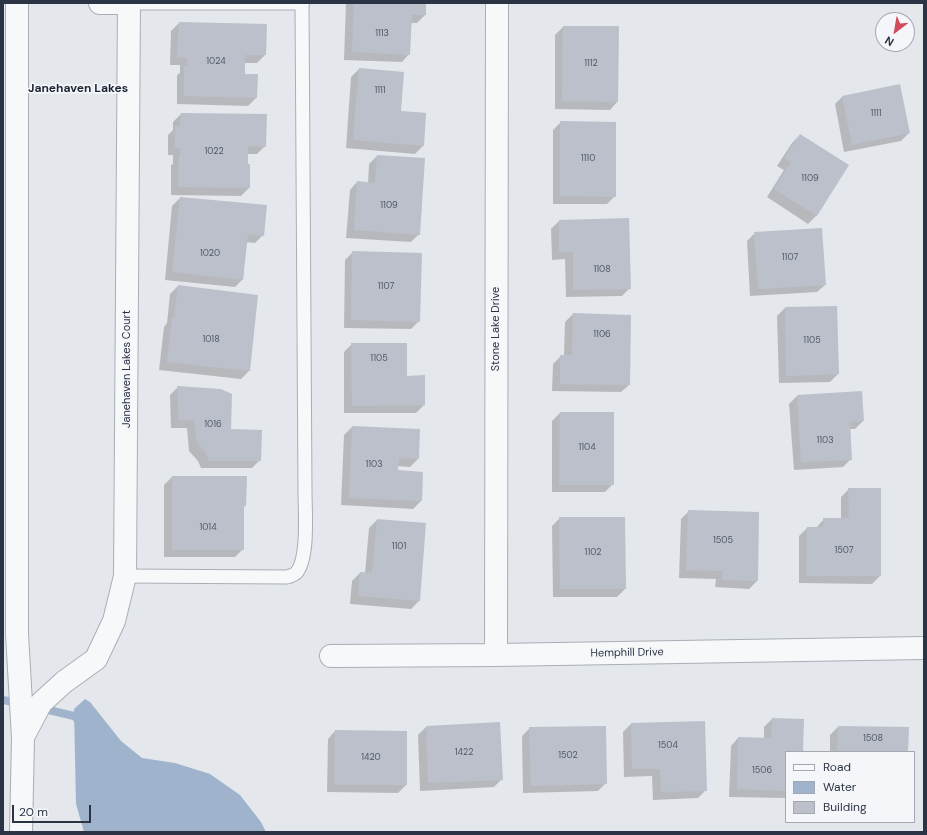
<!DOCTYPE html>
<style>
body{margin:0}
#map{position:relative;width:927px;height:835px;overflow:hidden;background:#e4e7ec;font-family:"DM Sans",sans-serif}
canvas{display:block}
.frame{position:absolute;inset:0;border:4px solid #2b3445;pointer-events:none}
.legend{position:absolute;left:785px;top:751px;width:130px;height:72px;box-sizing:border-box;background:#f4f6f9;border:1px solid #a4a8b1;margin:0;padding:5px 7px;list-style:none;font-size:12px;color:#2b3445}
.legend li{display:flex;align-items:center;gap:8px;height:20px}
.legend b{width:20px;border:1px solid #a4a8b1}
.north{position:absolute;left:875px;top:12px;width:40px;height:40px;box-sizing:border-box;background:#f4f6f9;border:1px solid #a4a8b1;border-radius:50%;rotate:211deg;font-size:11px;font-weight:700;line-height:16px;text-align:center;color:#2b3445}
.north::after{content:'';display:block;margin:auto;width:14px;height:18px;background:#d1495b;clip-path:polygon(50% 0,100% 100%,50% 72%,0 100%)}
.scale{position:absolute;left:12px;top:805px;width:79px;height:18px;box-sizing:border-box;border:2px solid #2b3445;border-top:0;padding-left:5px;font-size:12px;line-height:14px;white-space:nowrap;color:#2b3445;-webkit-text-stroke:3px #f4f6f9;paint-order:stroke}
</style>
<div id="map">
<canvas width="927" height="835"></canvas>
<div class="frame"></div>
<ul class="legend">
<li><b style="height:5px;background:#f7f8fa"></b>Road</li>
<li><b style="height:11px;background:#9fb4cc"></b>Water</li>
<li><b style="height:11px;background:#bbc0ca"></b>Building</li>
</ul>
<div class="north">N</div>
<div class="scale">20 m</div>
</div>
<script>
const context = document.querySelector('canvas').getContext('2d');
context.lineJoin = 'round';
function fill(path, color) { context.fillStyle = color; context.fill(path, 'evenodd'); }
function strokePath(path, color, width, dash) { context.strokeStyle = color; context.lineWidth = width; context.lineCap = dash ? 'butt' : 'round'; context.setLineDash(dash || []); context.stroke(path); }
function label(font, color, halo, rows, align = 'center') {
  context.font = font + ' "DM Sans",sans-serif'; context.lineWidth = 3.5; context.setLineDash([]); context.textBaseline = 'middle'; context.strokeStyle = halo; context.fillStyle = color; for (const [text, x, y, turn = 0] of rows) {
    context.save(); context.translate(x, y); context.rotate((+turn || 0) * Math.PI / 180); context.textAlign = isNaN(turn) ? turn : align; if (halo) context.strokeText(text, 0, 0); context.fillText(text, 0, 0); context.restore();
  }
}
const water = new Path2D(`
 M85 699 90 702 121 741 142 758 175 763 210 774 240 795 261 822 266 832H84L76 804 74 709Z`);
const shadow = new Path2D(`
 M346 3H425V15L417 23H411L409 54 402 62 344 60Z
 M179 23 265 55 257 63H244V75L256 98 248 106 177 104V75L180 73V65H170L171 31Z
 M563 27 617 102 610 110 555 109V35Z
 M359 69 400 112 425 113 423 146 415 154 346 148 351 77Z
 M843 96 909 133 901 141 844 152 835 104Z
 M181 114 265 146 257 154H247V165H249V188L241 196 171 195V165L173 164V155H168V135L173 130V122Z
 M561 122 615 196 607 204H553V130Z
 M800 135 848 165 816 216 808 224 767 197 784 170 777 166 792 143Z
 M377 156 419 234 411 242 346 238 350 190 357 182 368 183 369 164Z
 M180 198 263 235 255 243 246 242 243 279 235 287 165 280 172 206Z
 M559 221 630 288 622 296 566 297 565 259 552 260 551 229Z
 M755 233 825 285 817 292 750 296 747 241Z
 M353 252 419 321 411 329 344 328 345 260Z
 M178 286 249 371 241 379 159 370 164 327 167 323 170 294Z
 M836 307 838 374 830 382 779 383 777 316 785 308Z
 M573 314 629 385 621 392 552 391 553 364 561 356H564L565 322Z
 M352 344 406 377 424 376V405L416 413H344V352Z
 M178 387 229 430 260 460 252 468H201L198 461 189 451 187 428H171L170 395Z
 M861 392 863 421 855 429H850L851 459 843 467 794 470 789 404 797 396Z
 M560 413 613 484 605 492H552V421Z
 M352 427 419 430 418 459 410 467 397 466V471L421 501 413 509 341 505 344 435Z
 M172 477 245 506 243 508V549L235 557H164V485Z
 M849 489H880V576L872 584 799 583V536L807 528H816L824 519H841V497Z
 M689 511 757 581 749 589 715 587 716 579 679 578 681 519Z
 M560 518 625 589 617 597H553L552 526Z
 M377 520 425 524 419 601 411 609 350 604 352 581 360 573H365L369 528Z
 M772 719 802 752H786V798L729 797 731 746 738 738 764 739V727Z
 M499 723 502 779 494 787 420 791 418 735 426 727Z
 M631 724 706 790 698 798 653 800 652 776 624 777 623 732Z
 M838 727 908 728 907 752H830V735Z
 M530 728 606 783 598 791 523 793 522 736Z
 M335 731 406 732V785L398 793 327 792 328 739Z`);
const stream = new Path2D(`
 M3 700 19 703
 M40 708 74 716 81 723`);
const building = new Path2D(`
 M354 3H426V15H412L410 55 352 52Z
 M179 22 267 24 266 55H245V74H258L257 98 184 96V66H187V58L177 57Z
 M563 26H619L618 102 562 101Z
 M359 68 404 72 401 111 426 113 424 146 353 140Z
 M900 84 910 133 852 145 842 96Z
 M181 113 267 114 266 147 248 146V164H250V188L178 187 179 156H180V148H175V126H180Z
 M560 121 616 122V197L560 196Z
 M800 134 849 165 817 216 774 189 791 162 784 158Z
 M377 155 425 158 420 235 354 230 357 181 375 183Z
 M180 197 267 205 264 236 248 234 243 280 172 272Z
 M629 218 631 289 573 290V252H559V220Z
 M822 228 826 285 758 289 754 232Z
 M352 251 422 253 420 322 351 320Z
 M178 285 258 295 250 371 167 362 172 318H174Z
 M837 306 839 374 786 376 785 307Z
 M573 313 631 315 630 385 560 384V355H572Z
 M351 343H407V376L425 375V405L352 406Z
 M177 386 221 389 232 394 231 429 262 430 261 461H209L206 453 197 443 194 420H179Z
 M862 391 864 421 850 422 852 460 801 462 797 395Z
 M560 412H614V485H559Z
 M352 426 420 429 419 459 399 458 398 470 423 472 422 501 349 498Z
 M172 476H247L246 506H244V550H172Z
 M848 488H881V576H806L807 527H823V518H849Z
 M688 510 759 512 758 581 722 580 723 571 686 570Z
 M559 517H625L626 589H560Z
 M377 519 426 523 420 601 358 596 360 572 372 573Z
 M772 718 804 719 803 752H786V791L737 789 738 737 771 738Z
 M705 721 707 791 661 792 660 769H632L631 723Z
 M500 722 503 780 428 783 426 726Z
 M606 726 607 784 531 786 529 727Z
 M838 726 909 727 908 752H837Z
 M335 730 407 731V785H334Z`);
const service = new Path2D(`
 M129 3H303
 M125 576 287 577C290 576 294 575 296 573 309 559 305 511 305 492L302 3`);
const minor = new Path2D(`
 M17 3V634L23 738 21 832
 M100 3H129
 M496 655 497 3
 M331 656 496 655 924 648
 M23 737 41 703 64 682 96 659 114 621 125 576 129 3`);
const numberNames = [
 ["1113",382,34],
 ["1024",216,62],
 ["1112",591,64],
 ["1111",380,91],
 ["1111",876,114],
 ["1022",214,152],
 ["1110",588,159],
 ["1109",810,179],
 ["1109",389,206],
 ["1020",210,254],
 ["1107",790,258],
 ["1108",602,270],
 ["1107",386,287],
 ["1106",602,335],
 ["1018",211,340],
 ["1105",812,341],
 ["1105",379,359],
 ["1016",213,425],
 ["1103",825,441],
 ["1104",587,448],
 ["1103",374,465],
 ["1014",208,528],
 ["1505",723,541],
 ["1101",399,547],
 ["1507",844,551],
 ["1102",593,553],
 ["1508",873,739],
 ["1504",668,746],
 ["1422",464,753],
 ["1502",568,756],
 ["1420",371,758],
 ["1506",762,771]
];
const streetNames = [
 ["Stone Lake Drive",496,329,-90],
 ["Janehaven Lakes Court",127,369,-90],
 ["Hemphill Drive",627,653,-1]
];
const neighbourhoodNames = [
 ["Janehaven Lakes",78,89]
];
fill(water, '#9fb4cc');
fill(shadow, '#0003');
strokePath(stream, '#9fb4cc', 8);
fill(building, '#bbc0ca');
strokePath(service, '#a9aeb7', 15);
strokePath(minor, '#a9aeb7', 24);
strokePath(service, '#f7f8fa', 13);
strokePath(minor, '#f7f8fa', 22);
label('9px', '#4f5766', null, numberNames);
label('11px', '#2b3445', '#f4f6f9', streetNames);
label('bold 12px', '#1d2536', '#f4f6f9', neighbourhoodNames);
</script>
